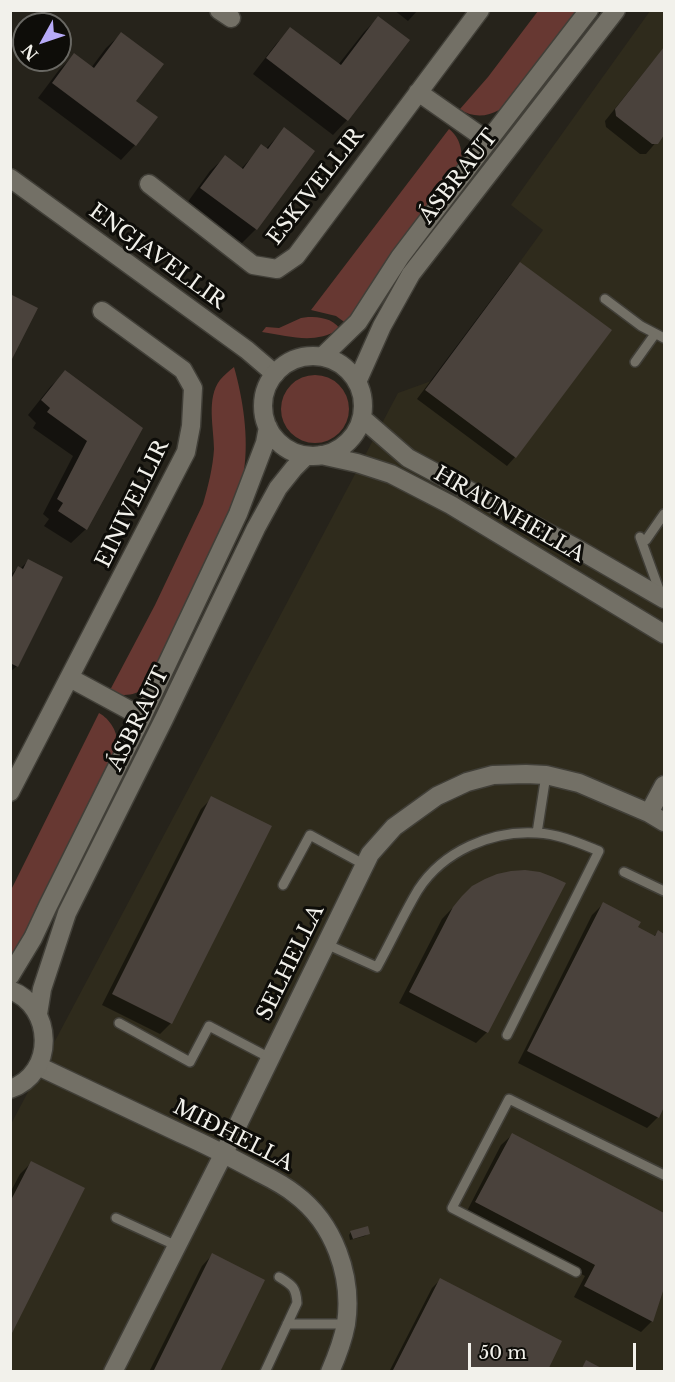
<!DOCTYPE html>
<meta charset="utf-8">
<style>
body{margin:0}
#map{position:relative;width:675px;height:1382px;overflow:hidden;background:#26231b;font-family:"Libre Baskerville",serif}
canvas{display:block}
.frame{position:absolute;inset:0;border:12px solid #f2f1eb;pointer-events:none}
.north{position:absolute;left:12px;top:12px;width:60px;height:60px;box-sizing:border-box;background:#0e0d09;border:2px solid #696863;border-radius:50%;rotate:230deg;font-size:16px;font-weight:700;line-height:24px;text-align:center;color:#f2f1eb}
.north::after{content:'';display:block;margin:auto;width:21px;height:27px;background:#b7abf8;clip-path:polygon(50% 0,100% 100%,50% 72%,0 100%)}
.scale{position:absolute;left:468px;top:1343px;width:168px;height:27px;box-sizing:border-box;border:3px solid #f2f1eb;border-top:0;padding-left:8px;font-size:18px;line-height:21px;white-space:nowrap;color:#f2f1eb;-webkit-text-stroke:4px #0e0d09;paint-order:stroke}
</style>
<div id="map">
<canvas width="675" height="1382"></canvas>
<div class="frame"></div>
<div class="north">N</div>
<div class="scale">50 m</div>
</div>
<script>
const context = document.querySelector('canvas').getContext('2d');
context.lineJoin = 'round';
function fill(path, color) { context.fillStyle = color; context.fill(path, 'evenodd'); }
function strokePath(path, color, width, dash) { context.strokeStyle = color; context.lineWidth = width; context.lineCap = dash ? 'butt' : 'round'; context.setLineDash(dash || []); context.stroke(path); }
function label(font, color, halo, rows, align = 'center') {
  context.font = font + ' "Libre Baskerville",serif'; context.lineWidth = 6; context.setLineDash([]); context.textBaseline = 'middle'; context.strokeStyle = halo; context.fillStyle = color; for (const [text, x, y, turn = 0] of rows) {
    context.save(); context.translate(x, y); context.rotate((+turn || 0) * Math.PI / 180); context.textAlign = isNaN(turn) ? turn : align; if (halo) context.strokeText(text, 0, 0); context.fillText(text, 0, 0); context.restore();
  }
}
const built = new Path2D(`
 M650 11H664V1371L11 1372V1124L398 393 434 380 543 230 511 205Z`);
const green = new Path2D(`
 M538 11H578L499 110C487 117 472 118 460 109L488 77Z
 M449 129C461 138 463 153 461 168L347 324 336 316 311 310Z
 M308 317C320 317 332 318 340 329 313 345 291 336 262 332L266 327 279 328 301 318Z
 M234 367C243 399 249 437 244 471 243 480 240 490 238 499L147 687C134 696 123 697 109 692L155 605 203 504C208 487 213 467 214 449 214 428 206 398 220 380 224 375 229 371 234 367Z
 M281 409a34 34 0 1 1 68 0a34 34 0 1 1-68 0Z
 M99 713C110 719 119 733 117 746 116 751 113 756 112 760L37 906 19 951 11 960V890Z`);
const shadow = new Path2D(`
 M394 10H418L408 21Z
 M378 18 347 120 333 135 253 74 276 44 291 29 338 65 364 32Z
 M121 34 134 101 135 145 121 160 38 98 59 70 74 55 91 68 106 48Z
 M664 50V133L646 154H640L606 127 605 121 654 60Z
 M284 129 313 151 256 229 241 244 187 203 210 171 225 157 241 169 262 146 266 149Z
 M520 264 515 457 507 466 417 399 512 272Z
 M66 372 142 428 86 529 71 543 44 526 49 519 43 514 73 456 33 428 36 423 28 415 51 386Z
 M28 561 17 666 10 672V575L18 568 20 569Z
 M212 798 171 1023 160 1034 102 1005 201 809Z
 M463 897 487 1032 476 1043 399 1003 442 919Z
 M603 904 636 928 654 936 658 932 664 936V1104L658 1117 647 1128 518 1063 592 915Z
 M512 1135 664 1215V1283L652 1321 641 1332 574 1297 585 1276 466 1213 501 1145Z
 M31 1163 10 1334V1193L20 1174Z
 M351 1232 368 1233 365 1236 350 1240 349 1235Z
 M212 1255 218 1372H149L202 1266Z
 M440 1280 545 1372H389L432 1288Z`);
const building = new Path2D(`
 M378 16 410 40 348 121 266 58 290 27 341 65Z
 M121 32 164 64 136 101 158 117 136 146 52 83 74 53 94 68Z
 M664 47V135L658 144H652L616 116 615 109Z
 M284 127 315 151 257 230 200 188 225 155 243 169 261 144 268 149Z
 M520 262 612 330 516 458 425 390Z
 M10 294 38 308 10 363Z
 M65 370 143 428 87 530 58 511 63 503 57 499 87 441 47 412 50 408 41 400Z
 M28 559 63 577 18 667 10 663V581L18 566 23 569Z
 M211 796 272 826 172 1024 112 994Z
 M525 870 540 872 553 877 566 883 488 1033 409 992 453 907 462 896 472 886 485 879 497 874 511 871Z
 M603 902 641 922 638 927 655 936 658 930 664 934V1107L659 1118 527 1051Z
 M512 1133 664 1213V1288L653 1322 584 1286 595 1265 475 1202Z
 M31 1161 85 1188 10 1337V1202Z
 M368 1226 370 1234 353 1239 350 1231Z
 M212 1253 265 1280 220 1372H153Z
 M440 1278 562 1341 547 1372H397L393 1370Z
 M586 1360 609 1372H580Z`);
const lane = new Path2D(`
 M605 299 641 326 664 338
 M635 362 655 334
 M640 537 661 595
 M646 540 664 514
 M537 833 546 775
 M624 872 664 891
 M283 885 310 835 365 865
 M326 944 377 967C391 942 403 915 418 890 443 851 492 830 537 833 559 834 579 843 599 851L507 1035
 M119 1023 190 1062 209 1026 270 1058
 M116 1218 177 1246
 M576 1272 452 1208 509 1099 664 1175
 M287 1324H346
 M265 1372 297 1303C296 1287 292 1285 279 1277`);
const street = new Path2D(`
 M219 10 231 18
 M418 92 488 141
 M10 178 247 350 275 374
 M149 184 253 265 277 269 296 256 480 10
 M70 678 142 717
 M10 792 186 452 191 426 193 388 183 370 102 311
 M649 813 664 785
 M38 1066C86 1089 134 1111 182 1134 209 1146 234 1159 260 1173 272 1179 284 1185 295 1194 334 1223 353 1276 346 1324 343 1340 337 1356 330 1372
 M113 1372 224 1153 370 854 394 827 437 796 467 782 493 775 526 774 546 775 579 783 649 813 664 822`);
const secondary = new Path2D(`
 M263 406a50 50 0 1 1 100 0a50 50 0 1 1-100 0Z
 M322 357 358 322 400 257 488 141 589 10
 M357 382 382 326 411 274 616 10
 M362 418 408 458 576 548 664 599
 M321 455 357 463 391 474 451 505 664 634
 M10 976 33 938 48 906 142 717 238 514 265 443 268 427
 M10 990C54 1006 56 1074 10 1089
 M38 1014 42 989 67 913 164 719 256 528 278 488 294 468 306 456`);
const streetNames = [
 ["ÁSBRAUT",459,177,-52],
 ["ESKIVELLIR",316,187,-52],
 ["ENGJAVELLIR",157,257,36],
 ["EINIVELLIR",133,504,-64],
 ["HRAUNHELLA",509,515,30],
 ["ÁSBRAUT",139,719,-64],
 ["SELHELLA",291,963,-64],
 ["MIÐHELLA",233,1136,27]
];
fill(built, '#2f2b1c');
fill(green, '#673832');
fill(shadow, '#0007');
fill(building, '#4a423c');
strokePath(lane, '#413f38', 12);
strokePath(street, '#413f38', 21);
strokePath(secondary, '#413f38', 21);
strokePath(lane, '#737066', 9);
strokePath(street, '#737066', 18);
strokePath(secondary, '#737066', 18);
label('21px', '#f2f1eb', '#0e0d09', streetNames);
</script>
